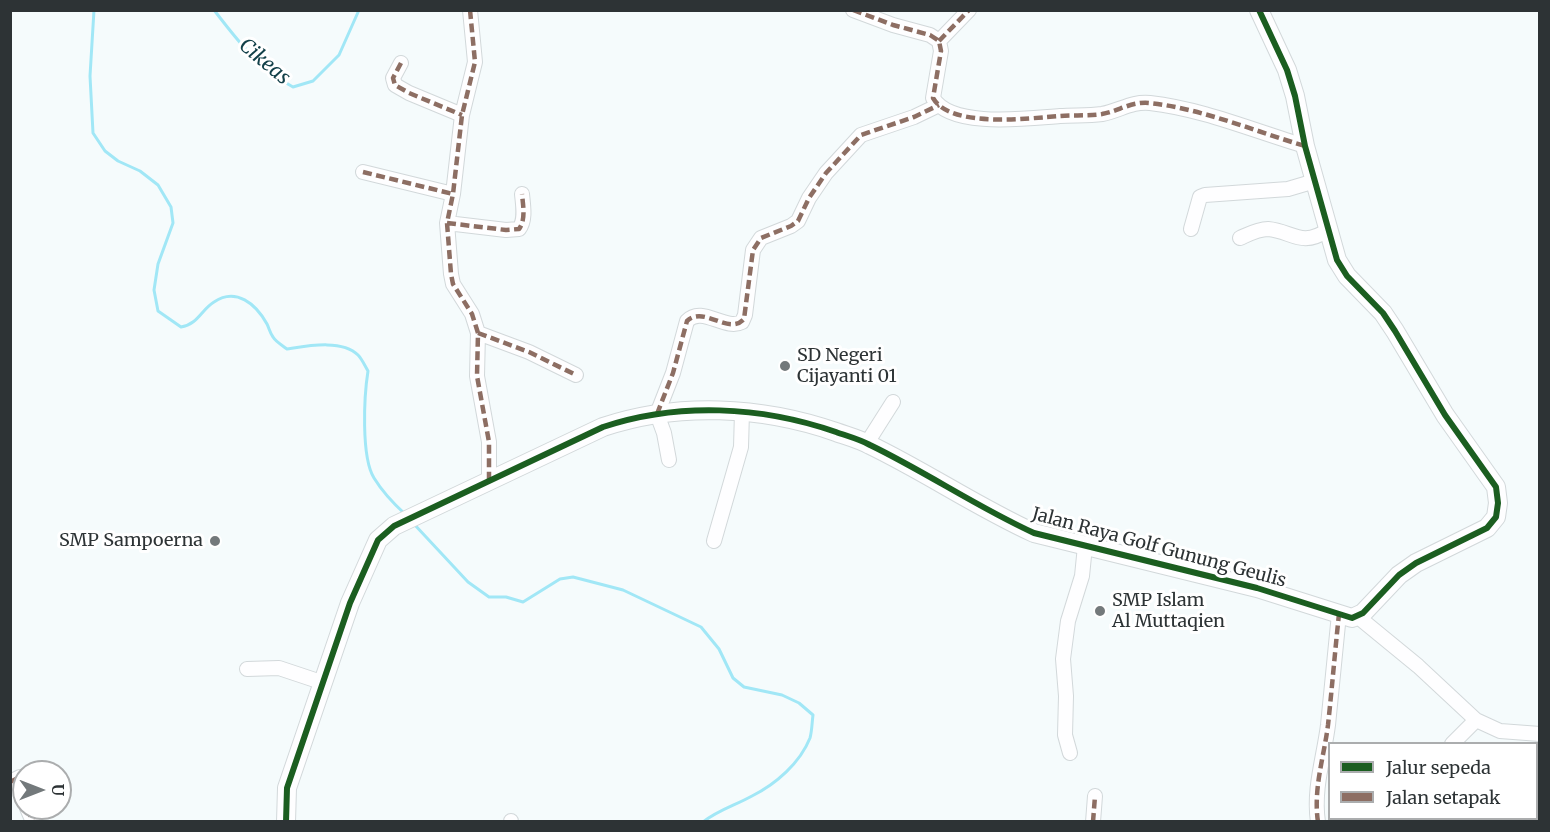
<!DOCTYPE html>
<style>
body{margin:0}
#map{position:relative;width:1550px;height:832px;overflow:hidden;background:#f5fbfc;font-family:Merriweather,serif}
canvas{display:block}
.frame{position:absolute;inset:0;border:12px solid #2d3335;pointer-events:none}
.legend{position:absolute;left:1328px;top:742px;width:210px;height:78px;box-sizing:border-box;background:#fff;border:2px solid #abadae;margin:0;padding:8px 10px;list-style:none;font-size:18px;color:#2d3335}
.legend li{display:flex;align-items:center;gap:12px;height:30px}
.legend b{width:30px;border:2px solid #abadae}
.north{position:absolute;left:12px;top:760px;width:60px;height:60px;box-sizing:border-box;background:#fff;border:2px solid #abadae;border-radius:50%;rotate:90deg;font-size:16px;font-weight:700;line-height:24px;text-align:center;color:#2d3335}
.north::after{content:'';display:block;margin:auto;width:21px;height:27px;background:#73797b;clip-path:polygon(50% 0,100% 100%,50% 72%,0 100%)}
</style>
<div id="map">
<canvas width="1550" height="832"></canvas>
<div class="frame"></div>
<ul class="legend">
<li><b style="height:8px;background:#1b5e20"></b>Jalur sepeda</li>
<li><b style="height:8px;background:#8d6e63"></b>Jalan setapak</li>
</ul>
<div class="north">U</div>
</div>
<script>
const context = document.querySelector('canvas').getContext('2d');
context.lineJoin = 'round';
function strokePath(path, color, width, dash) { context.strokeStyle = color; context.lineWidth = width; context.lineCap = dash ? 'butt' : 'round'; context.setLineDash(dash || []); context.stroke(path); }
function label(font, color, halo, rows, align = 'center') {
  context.font = font + ' Merriweather,serif'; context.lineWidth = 6; context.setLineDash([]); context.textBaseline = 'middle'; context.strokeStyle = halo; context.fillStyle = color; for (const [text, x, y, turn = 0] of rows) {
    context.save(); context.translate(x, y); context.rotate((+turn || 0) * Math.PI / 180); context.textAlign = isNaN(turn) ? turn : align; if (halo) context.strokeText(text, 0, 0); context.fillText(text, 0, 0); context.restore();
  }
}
const stream = new Path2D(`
 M94 10 90 76 93 133 105 151 118 161 140 171 158 185 171 207 173 223 158 264 154 290 158 311 181 327C198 324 201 310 214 302 236 287 256 304 267 324 269 328 270 333 273 337 276 342 282 345 287 349 307 346 342 339 358 355 362 359 365 366 368 371 364 396 361 457 374 478 382 491 394 504 405 514
 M214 10C237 40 259 69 293 87L313 81 339 55 359 10
 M413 523 468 582 489 597H506L523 602 560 579 573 577 623 590 701 627 719 649 733 678 744 687 782 695 799 703 813 715C812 722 812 731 810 738 800 763 776 784 752 796 736 805 718 810 703 822`);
const minor = new Path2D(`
 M470 10 475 62 462 115 453 194 447 223 451 274 453 284 472 314 478 333 477 376 489 442V481
 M853 10 893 25 930 35 939 41 941 51 933 98C951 129 1030 118 1060 116 1074 115 1088 116 1102 114 1119 111 1132 101 1150 103 1203 109 1254 131 1305 146
 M939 41 969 10
 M401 63 393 78 395 85 409 93 462 115
 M363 172 453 194
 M447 223 506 230 519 229C526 220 523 205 522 194
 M1191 229 1200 197 1205 195 1288 189 1315 181
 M1240 238C1249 234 1258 229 1268 229 1292 231 1301 248 1328 230
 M478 333 529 352 576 375
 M867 443 893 402
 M669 460 664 433 657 414 673 373 687 321C702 305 725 331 742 322L745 315 753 250 761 238 791 226 798 221 809 198 826 173 861 135 914 117 939 105
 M714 541 741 447 742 412
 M1357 616 1418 666 1476 720 1500 731 1540 734
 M247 669 279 668 324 683
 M1452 744 1476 720
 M1070 753 1065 735 1066 696 1063 659 1068 621 1082 576 1085 546
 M10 782 20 777 24 795
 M27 808 33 822
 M1380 818 1381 822
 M511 821V822
 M1093 822 1095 796
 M1318 822C1313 789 1324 757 1328 725 1332 688 1335 651 1339 614`);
const major = new Path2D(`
 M286 822 287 788 350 603 378 540 394 526 603 427C678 402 761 406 836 432 847 436 859 439 870 445 926 472 977 507 1034 533L1257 588 1352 618 1363 613 1399 575 1416 563 1487 528 1496 517 1498 503 1496 487 1445 415 1395 331 1383 313 1347 276 1337 260 1305 146 1295 96 1287 70 1259 10`);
const quiet = new Path2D(`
 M470 10 475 62 462 115 453 194 447 223 451 274 453 284 472 314 478 333 477 376 489 442V481
 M853 10 893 25 930 35 939 41 941 51 933 98C951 129 1030 118 1060 116 1074 115 1088 116 1102 114 1119 111 1132 101 1150 103 1203 109 1254 131 1305 146
 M939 41 969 10
 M401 63 393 78 395 85 409 93 462 115
 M363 172 453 194
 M447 223 506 230 519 229C526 220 523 205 522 194
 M478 333 529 352 576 375
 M657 414 673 373 687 321C704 305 729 336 744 319L753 250 761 238 791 226 798 221 809 198 826 173 861 135 914 117 939 105
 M10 782 20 777 24 795
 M27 808 33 822
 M1093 822 1095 796
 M1318 822C1313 789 1324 757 1328 725 1332 688 1335 651 1339 614`);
const cycleway = new Path2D(`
 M286 822 287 788 350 603 378 540 394 526 603 427C678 402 761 406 836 432 847 436 859 439 870 445 926 472 977 507 1034 533L1257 588 1352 618 1363 613 1399 575 1416 563 1487 528 1496 517 1498 503 1496 487 1445 415 1395 331 1383 313 1347 276 1337 260 1305 146 1295 96 1287 70 1259 10`);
const markers = [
 [785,366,6,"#73797b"],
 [215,541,6,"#73797b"],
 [1100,611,6,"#73797b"]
];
const poiNames = [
 ["SD Negeri",797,356],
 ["Cijayanti 01",797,377],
 ["SMP Sampoerna",203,541,"right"],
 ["SMP Islam",1112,601],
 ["Al Muttaqien",1112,622]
];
const streetNames = [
 ["Jalan Raya Golf Gunung Geulis",1159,548,15]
];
const waterNames = [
 ["Cikeas",264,62,40]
];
strokePath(stream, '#a1e7f6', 3);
strokePath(minor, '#d2d8da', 16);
strokePath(major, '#d2d8da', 20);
strokePath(minor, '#fefeff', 14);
strokePath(major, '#fefeff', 18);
strokePath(quiet, '#8d6e63', 4.5, [9, 4.5]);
strokePath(cycleway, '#1b5e20', 6);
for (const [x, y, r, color] of markers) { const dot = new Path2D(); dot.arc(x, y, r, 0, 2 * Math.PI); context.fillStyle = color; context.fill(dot); strokePath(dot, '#fff', 2); }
label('18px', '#2d3335', '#fff', poiNames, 'left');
label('18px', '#2d3335', '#fff', streetNames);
label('italic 20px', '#124049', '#fff', waterNames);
</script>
